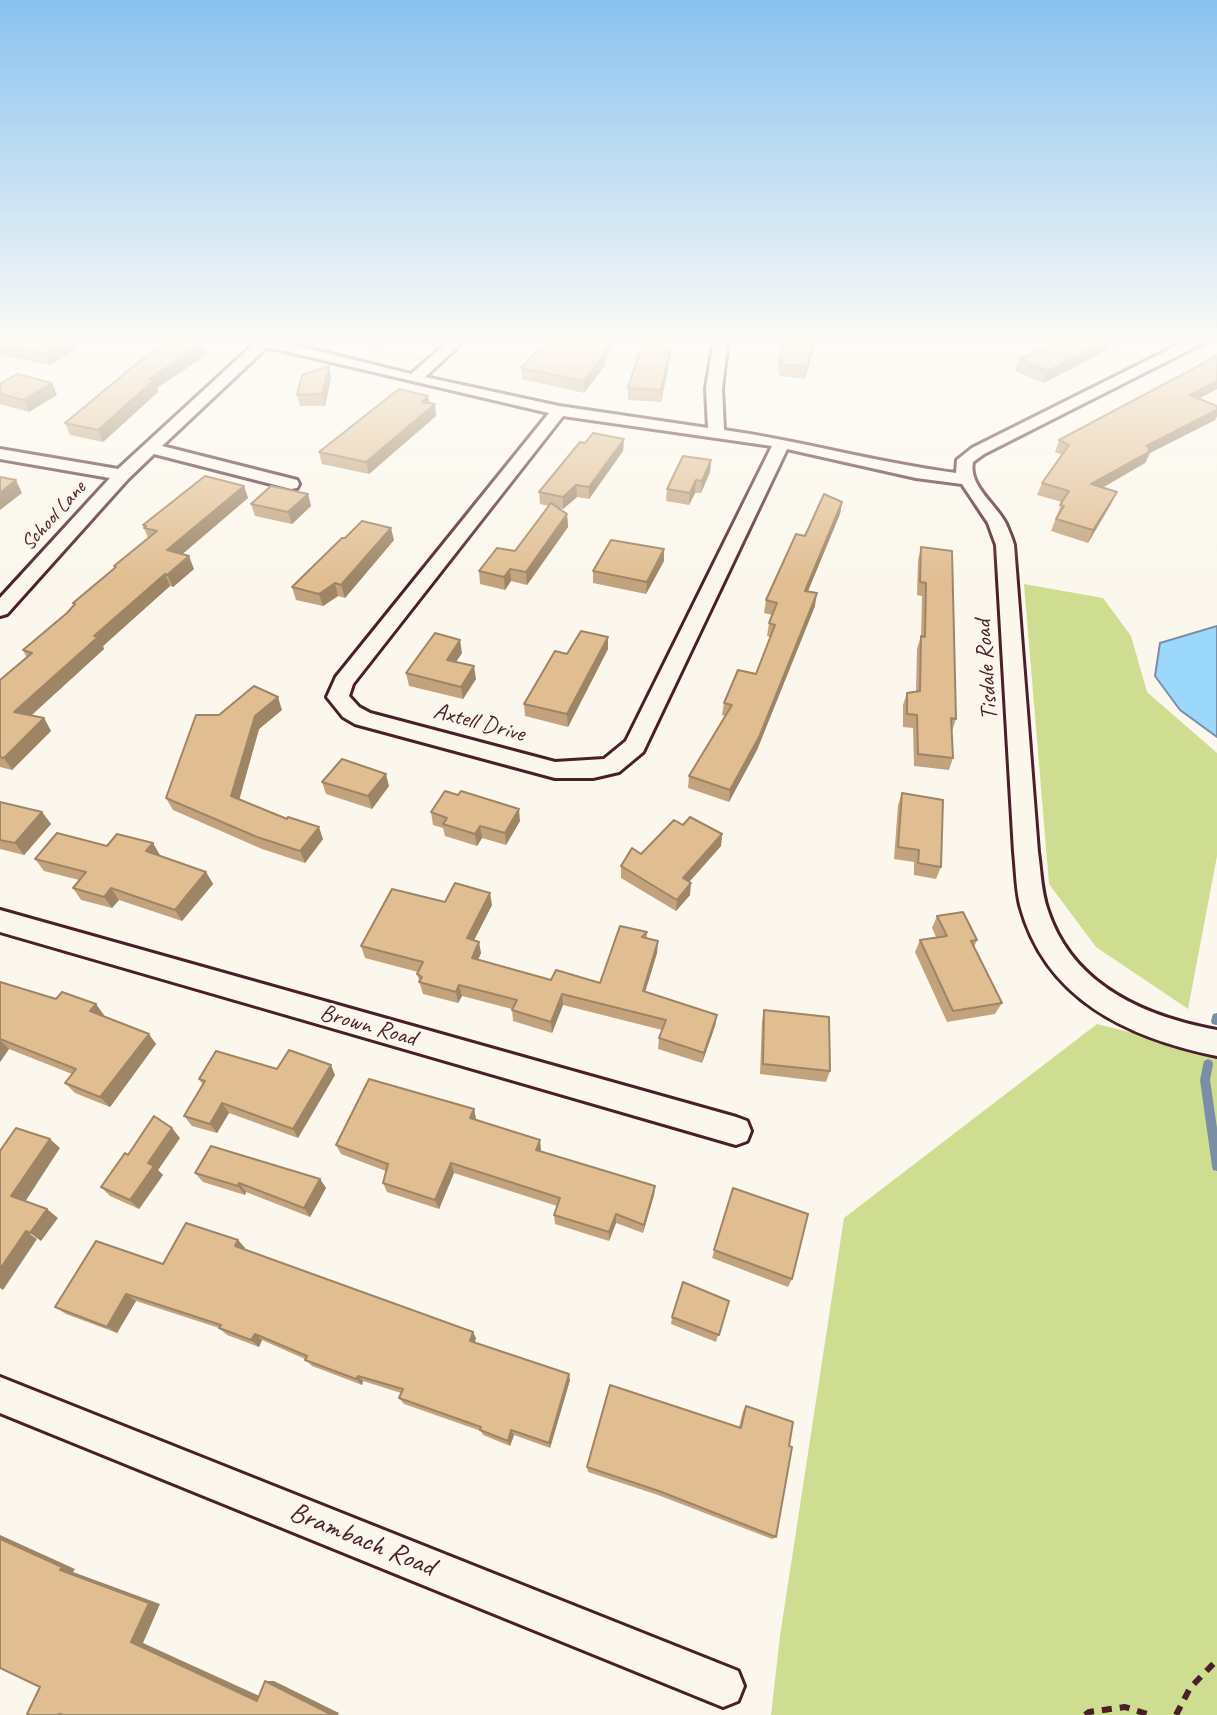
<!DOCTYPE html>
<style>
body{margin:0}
canvas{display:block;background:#fbf7ec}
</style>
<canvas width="1217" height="1715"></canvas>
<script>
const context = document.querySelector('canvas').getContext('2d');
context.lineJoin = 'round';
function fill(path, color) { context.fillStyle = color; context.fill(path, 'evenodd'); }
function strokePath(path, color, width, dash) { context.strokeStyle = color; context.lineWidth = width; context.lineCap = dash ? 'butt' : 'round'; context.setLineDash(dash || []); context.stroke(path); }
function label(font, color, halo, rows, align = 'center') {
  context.font = font + ' Caveat,sans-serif'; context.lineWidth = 5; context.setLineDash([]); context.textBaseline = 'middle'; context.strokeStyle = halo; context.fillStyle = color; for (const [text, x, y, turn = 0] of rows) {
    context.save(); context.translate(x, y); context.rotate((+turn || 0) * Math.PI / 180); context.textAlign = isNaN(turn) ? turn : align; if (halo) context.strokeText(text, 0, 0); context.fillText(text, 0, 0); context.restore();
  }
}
const green = new Path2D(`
 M1024 584 1103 598 1131 636 1147 692 1217 753V856L1188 1009 1096 947 1049 884Z
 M1097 1024 1217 1054V1715H771L780 1636 844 1218Z`);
const water = new Path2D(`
 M1217 626V737L1180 710 1155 676 1160 643Z`);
const stream = new Path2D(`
 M1217 1013V1025H1216L1212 1024 1211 1021 1213 1014Z
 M1208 1059 1212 1061 1213 1064 1210 1080 1217 1128V1171L1213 1170 1212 1166 1200 1080 1204 1061Z`);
const path = new Path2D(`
 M1085 1715 1089 1712 1125 1707 1150 1715
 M1176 1715 1190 1688 1217 1660`);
const minor = new Path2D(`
 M248 340H274L411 374 450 340H465L425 377 559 406 708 428 706 388 714 340H728L722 388 724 430C802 441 878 463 956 473L957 460 972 448 1188 340H1205L1203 343 984 454 973 462C968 486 997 505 1006 524 1009 531 1012 538 1014 545L1038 852C1041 872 1041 892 1048 911 1073 986 1146 1017 1217 1030V1056C1129 1038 1045 1000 1020 905 1016 888 1016 870 1014 852L996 545 988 523 962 484 916 478 787 449 643 752 619 772 593 778H555L355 724 343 717 327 697 336 677 549 413 267 347 162 446 297 480 299 484 297 488 291 489 154 454 128 479 7 614 0 616V598L110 478 0 459V449L118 469 254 344ZM563 416 772 446 626 741 604 759 555 762 370 713 359 707 349 696 353 684Z
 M0 910 736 1117 747 1121 751 1131 747 1141 736 1145 0 932Z
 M0 1377 738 1671 744 1686 738 1701 723 1707 0 1413Z`);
const wall = new Path2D(`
 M0 340H94L49 365 0 355Z
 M365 340H423L420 346 367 347Z
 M674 340 661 402 628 400V388Z
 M816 340 805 379 779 376 780 372H778L779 360Z
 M1055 340H1120L1118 345 1043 383 1015 371 1019 359 1054 343Z
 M202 344 206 355 157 388 158 392 103 442 70 435 65 423Z
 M1217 356V389L1200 398 1217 406V416L1215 420 1150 453 1145 463 1102 488 1111 504 1088 543 1051 531 1062 502 1037 495 1042 483 1062 455 1055 452 1059 440Z
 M329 366 331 378 325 406H300L297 395Z
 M604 367 584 393 522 379 521 368Z
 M52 383 57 395 29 412 0 404V384Z
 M428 396 429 403 436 416 369 474 322 464 319 452Z
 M624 439 623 451 589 499 577 497 563 509 558 508 567 514 568 527 527 585 511 581 505 590 480 584 479 571 515 551 549 506 540 504 539 492 585 443Z
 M711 460 710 472 701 493H695L689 505 666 501 667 489Z
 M244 486 248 498 182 554 194 569 173 587 170 586 103 646 104 649 31 715 44 718 51 731 12 770 0 767V680L27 658 23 650 67 613 74 606 73 603 115 568 114 566 148 538 143 525Z
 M308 494 311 506 292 524 255 516 251 504Z
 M842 502 840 514 808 591 815 606 757 750 729 802 688 788 689 776 725 716 722 715 724 703 756 674 770 637 767 636 769 623 772 615 764 613 766 600 805 536Z
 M345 538 394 540 345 598 338 596 323 606 296 600 292 587Z
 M921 547 956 719 952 731 953 758 949 770 914 766 913 728 903 727V705L907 693 916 691 917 649 921 636 922 596 917 595 918 560Z
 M664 549V561L646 594 593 583V571Z
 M608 649 568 727 525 716 524 704 567 654Z
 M462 653 456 662 476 679 463 699 409 686 406 673Z
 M282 710 259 729 239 799 323 839 305 863 262 849 173 810 166 798 219 715Z
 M322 782 389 786 372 809 326 794Z
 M902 793 941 867 936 879 914 875V862L894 859 898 805Z
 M0 802 42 812 51 824 24 855 0 849Z
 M431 812 520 821 506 845 482 838 477 846 445 836 443 828 433 825Z
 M683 825 722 834 721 846 689 882 690 895 676 911 621 878V866L641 854Z
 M107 846 160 855 159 856 206 872 213 884 182 921 119 900 112 908 81 900 73 888 79 880 44 871 35 859Z
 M445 902 492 905 474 940 481 953 478 960 551 980 600 983 647 932V938L658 941 657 953 645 992 717 1015 715 1026 702 1063 658 1049 659 1038 662 1030 563 1005 552 1033 513 1021 512 1009 462 996 458 1003 423 994 417 974 418 972 365 958 361 946Z
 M937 916 977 940 974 947 1002 1003 995 1014 947 1022 915 952 920 940 936 937 932 928Z
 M0 982 104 1015V1016L156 1044 110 1107 75 1093 65 1083 72 1074 9 1049 0 1062Z
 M764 1010 830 1071 826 1082 760 1074 762 1021Z
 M277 1069 335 1075 298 1138 229 1113 217 1133 192 1126 184 1116 203 1085 199 1079Z
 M474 1109 476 1119 541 1149 540 1151 655 1186 654 1195 643 1233 616 1223 609 1241 555 1224 554 1215 557 1206 454 1173 439 1209 387 1192 383 1183 386 1171 341 1154 336 1145Z
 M180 1138 158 1170 163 1175 139 1209 110 1196 101 1187 128 1155Z
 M195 1173 320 1179 326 1188 310 1217 246 1192 245 1195 203 1182Z
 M733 1188 792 1279 788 1287 712 1258Z
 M238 1240 245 1248 244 1250 476 1338 475 1342 570 1380 550 1448 514 1435 510 1446 483 1435 481 1431 404 1404 399 1398 401 1393 363 1381 362 1385 312 1366 305 1359 262 1340 259 1347 227 1335 219 1328 136 1301 117 1333 66 1314 55 1307 163 1264Z
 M729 1301 716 1342 671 1324 672 1317Z
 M746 1406 789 1446 776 1537 772 1539 658 1495 588 1472 587 1467 739 1427 743 1411Z`);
const shadedWall = new Path2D(`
 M69 340H94L49 365 44 354Z
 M609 340H612L604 367 584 393V381Z
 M672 340H674L661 402V390Z
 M815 340H816L805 379 807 367Z
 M1110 340H1120L1118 345 1043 383 1047 371Z
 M202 344 206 355 157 388 158 392 103 442 98 430 149 379Z
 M329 366 331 378 325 406 322 394Z
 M1217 381V389L1185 406 1190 395Z
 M52 383 57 395 29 412 24 400Z
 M428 396 430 408 435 404 436 416 369 474 366 462 422 402Z
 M1217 410V416L1215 420 1150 453 1145 463 1086 497 1091 484 1146 446Z
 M624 439 623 451 589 499V487Z
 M711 460 710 472 701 493 702 481Z
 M16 480 22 493 0 510V493Z
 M696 480 695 493 689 505 690 493Z
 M576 485 577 497 563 509V497Z
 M244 486 248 498 172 563 167 550Z
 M1117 492 1111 504 1088 543 1093 530Z
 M308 494 311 506 292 524 288 512Z
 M842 502 840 514 803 603 805 591Z
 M567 514 568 527 527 585 526 572Z
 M391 528 394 540 345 598 341 585Z
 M664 549V561L646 594 647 582Z
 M189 556 194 569 173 587 167 575Z
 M510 569 511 581 505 590 504 577Z
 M165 574 170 586 103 646 104 649 22 724 14 712 94 636Z
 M335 583 338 596 323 606 319 594Z
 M817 593 815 606 757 750 729 802 730 790Z
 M608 637V649L568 727 567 714Z
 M460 640 462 653 449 672 447 660Z
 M474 666 476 679 463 699 461 687Z
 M278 697 282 710 259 729 237 808 231 796 255 716Z
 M44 718 51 731 12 770 4 758Z
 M386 774 389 786 372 809 368 796Z
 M519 809 520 821 506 845 505 833Z
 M42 812 51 824 24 855 15 843Z
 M480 826 482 838 477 846 475 834Z
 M319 827 323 839 305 863 300 851Z
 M722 834 721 846 682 890 683 878Z
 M153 843 160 855 153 863 146 851Z
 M206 872 213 884 182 921 175 910Z
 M691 883 690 895 676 911 677 900Z
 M111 888 119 900 112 908 104 897Z
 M490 893 492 905 469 950 467 938Z
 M658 941 657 953 642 1002 643 991Z
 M479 942 481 953 474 969 472 958Z
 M459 985 462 996 458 1003 456 992Z
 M562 994 563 1005 552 1033 551 1022Z
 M96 1004 104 1015 99 1022 90 1011Z
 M717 1015 715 1026 702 1063 704 1053Z
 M149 1034 156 1044 110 1107 100 1097Z
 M0 1040 9 1049 0 1062Z
 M331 1065 335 1075 298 1138 293 1129Z
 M222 1103 229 1113 217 1133 210 1124Z
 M474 1109 476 1119 472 1127 470 1118Z
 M172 1128 180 1138 158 1170 163 1175 139 1209 130 1200 148 1163Z
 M50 1139 60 1148 23 1205 11 1196Z
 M540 1140 541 1149 537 1159 536 1150Z
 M451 1163 454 1173 439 1209 435 1200Z
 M320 1179 326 1188 310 1217 304 1208Z
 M239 1183 246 1192 245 1195 238 1186Z
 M655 1186 654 1195 643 1233 644 1225Z
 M47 1209 58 1218 41 1241 30 1233Z
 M616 1214V1223L609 1241V1232Z
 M26 1231 37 1239 3 1290 0 1288V1269Z
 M238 1240 245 1248 242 1254 235 1246Z
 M126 1294 136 1301 117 1333 107 1327Z
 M473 1332 476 1338 473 1347 470 1341Z
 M255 1334 262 1340 259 1347 251 1340Z
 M569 1374 570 1380 550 1448 549 1443Z
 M358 1376 363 1381 362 1385 356 1379Z
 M511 1430 514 1435 510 1446 508 1441Z
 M0 1535 75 1569 73 1572 160 1604 143 1643 266 1699 257 1701 131 1642 60 1570 0 1539Z
 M265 1681H274L339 1713 338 1715H332Z`);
const building = new Path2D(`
 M0 340H69L44 354 0 345Z
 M165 340H182L202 344 149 379 154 380 98 430 65 423Z
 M547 340H609L604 355 584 381 521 368Z
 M643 340H672L661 390 628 388Z
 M786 340H815L807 367 781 364 782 361 779 360Z
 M1061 340H1110L1047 371 1019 359Z
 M1217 356V381L1190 395 1217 406V410L1146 446 1151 448 1148 450 1151 451 1091 484 1117 492 1093 530 1056 519 1064 506 1060 505 1069 491 1042 483 1069 445 1059 440Z
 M329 366 322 394 297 395 302 375Z
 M17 374 52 383 24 400 0 394V384Z
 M399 389 428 396 422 402 435 404 366 462 319 452Z
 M593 433 624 439 589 487 576 485 563 497 539 492 580 442 585 443Z
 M683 456 711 460 702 481 696 480 690 493 667 489Z
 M205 476 244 486 167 550 189 556 167 575 165 574 94 636 98 637 14 712 44 718 4 758 0 757V680L32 653 23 650 67 613 75 604 73 603 116 567 114 566 157 531 144 528 146 526 143 525Z
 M0 477 16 480 0 493Z
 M271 486 308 494 288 512 251 504Z
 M824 494 842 502 805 591 817 593 759 737 730 790 689 776 732 705 724 703 738 670 756 674 775 625 769 623 777 603 766 600 796 534 805 536Z
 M551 503 567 514 526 572 510 569 504 577 479 571 497 548 515 551Z
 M362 521 391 528 341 585 335 583 319 594 292 587 342 538H345Z
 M611 540 664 549 647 582 593 571Z
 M921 547 952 551 956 719 951 718 953 758 918 754 917 715 907 714V693L920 691 921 636 925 637 926 583 920 582Z
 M581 631 608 637 567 714 524 704 555 651 567 654Z
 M435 633 460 640 447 660 474 666 461 687 406 673Z
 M254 686 278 697 255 716 231 796 287 819 288 817 319 827 300 851 257 837 166 798 196 715H219Z
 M342 759 386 774 368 796 322 782Z
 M445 791 458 795 461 791 519 809 505 833 480 826 475 834 443 824 447 818 431 812Z
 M902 793 943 800 941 867 918 863 919 850 898 847Z
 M0 802 42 812 15 843 0 840Z
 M690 817 722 834 683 878 691 883 677 900 621 866 632 848 641 854 674 820 683 825Z
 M57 833 107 846 117 834 153 843 146 851 206 872 175 910 111 888 104 897 73 888 86 872 35 859Z
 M455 883 490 893 467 938 479 942 472 958 551 980 556 970 600 983 620 926 647 932 642 937 658 941 643 991 717 1015 704 1053 659 1038 666 1020 562 994 551 1022 512 1010 517 1000 459 985 456 992 419 982 422 977 417 974 423 962 361 946 392 889 445 902Z
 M963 912 977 940 971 941 1002 1003 953 1011 920 940 947 936 937 916Z
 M0 982 56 999 62 992 96 1004 90 1011 149 1034 100 1097 65 1083 76 1069 0 1039Z
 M764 1010 829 1017 830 1071 763 1064Z
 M289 1050 331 1065 293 1129 222 1103 210 1124 184 1116 205 1081 199 1079 216 1051 277 1069Z
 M369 1079 474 1109 470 1118 540 1140 536 1150 655 1186 644 1225 616 1214 609 1232 554 1215 560 1198 451 1163 435 1200 383 1183 388 1164 336 1145Z
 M154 1116 172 1128 148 1163 154 1166 130 1200 101 1187 125 1153 128 1155Z
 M16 1128 50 1139 11 1196 47 1209 30 1233 26 1231 0 1269V1151Z
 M211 1146 320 1179 304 1208 239 1183 238 1186 195 1173Z
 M733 1188 808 1214 792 1279 714 1250Z
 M186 1223 238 1240 235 1246 473 1332 470 1341 569 1374 549 1443 511 1430 508 1441 480 1430 481 1427 399 1398 403 1389 358 1376 356 1379 305 1360 307 1356 255 1334 251 1340 219 1328 221 1325 126 1294 107 1327 55 1307 96 1241 163 1264Z
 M683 1282 729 1301 719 1335 672 1317Z
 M610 1385 741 1428 746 1406 793 1422 789 1446 792 1447 776 1537 659 1491 587 1467Z
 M0 1539 62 1567 60 1570 149 1603 131 1642 257 1701 265 1681 332 1715H62L59 1714 58 1715H30L27 1714 40 1687 0 1668Z`);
const farStreetnames = [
 ["School Lane",54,516,-48]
];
const streetNames = [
 ["Tisdale Road",987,670,-94],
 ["Axtell Drive",479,723,15],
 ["Brown Road",368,1026,16]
];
const nearStreetnames = [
 ["Brambach Road",362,1540,22]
];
fill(green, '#cfdd90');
fill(water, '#9bd8fc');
strokePath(water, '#7b8ea8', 2);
fill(stream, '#7b8ea8');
strokePath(minor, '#4a1f2b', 6);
strokePath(path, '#4a1f2b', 6, [10, 8]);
fill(minor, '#fbf7ec');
fill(wall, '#c2a37e');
fill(shadedWall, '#9e8566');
fill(building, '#e1be92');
strokePath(building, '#9e8566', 2);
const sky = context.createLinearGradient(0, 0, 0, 580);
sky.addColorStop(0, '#89c2f0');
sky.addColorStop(0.59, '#fdfbf6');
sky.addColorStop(1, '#fdfbf600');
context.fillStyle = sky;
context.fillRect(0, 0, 1217, 580);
label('21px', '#4a1f2b', '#fbf7ec', farStreetnames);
label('24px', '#4a1f2b', '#fbf7ec', streetNames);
label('28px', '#4a1f2b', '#fbf7ec', nearStreetnames);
</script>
